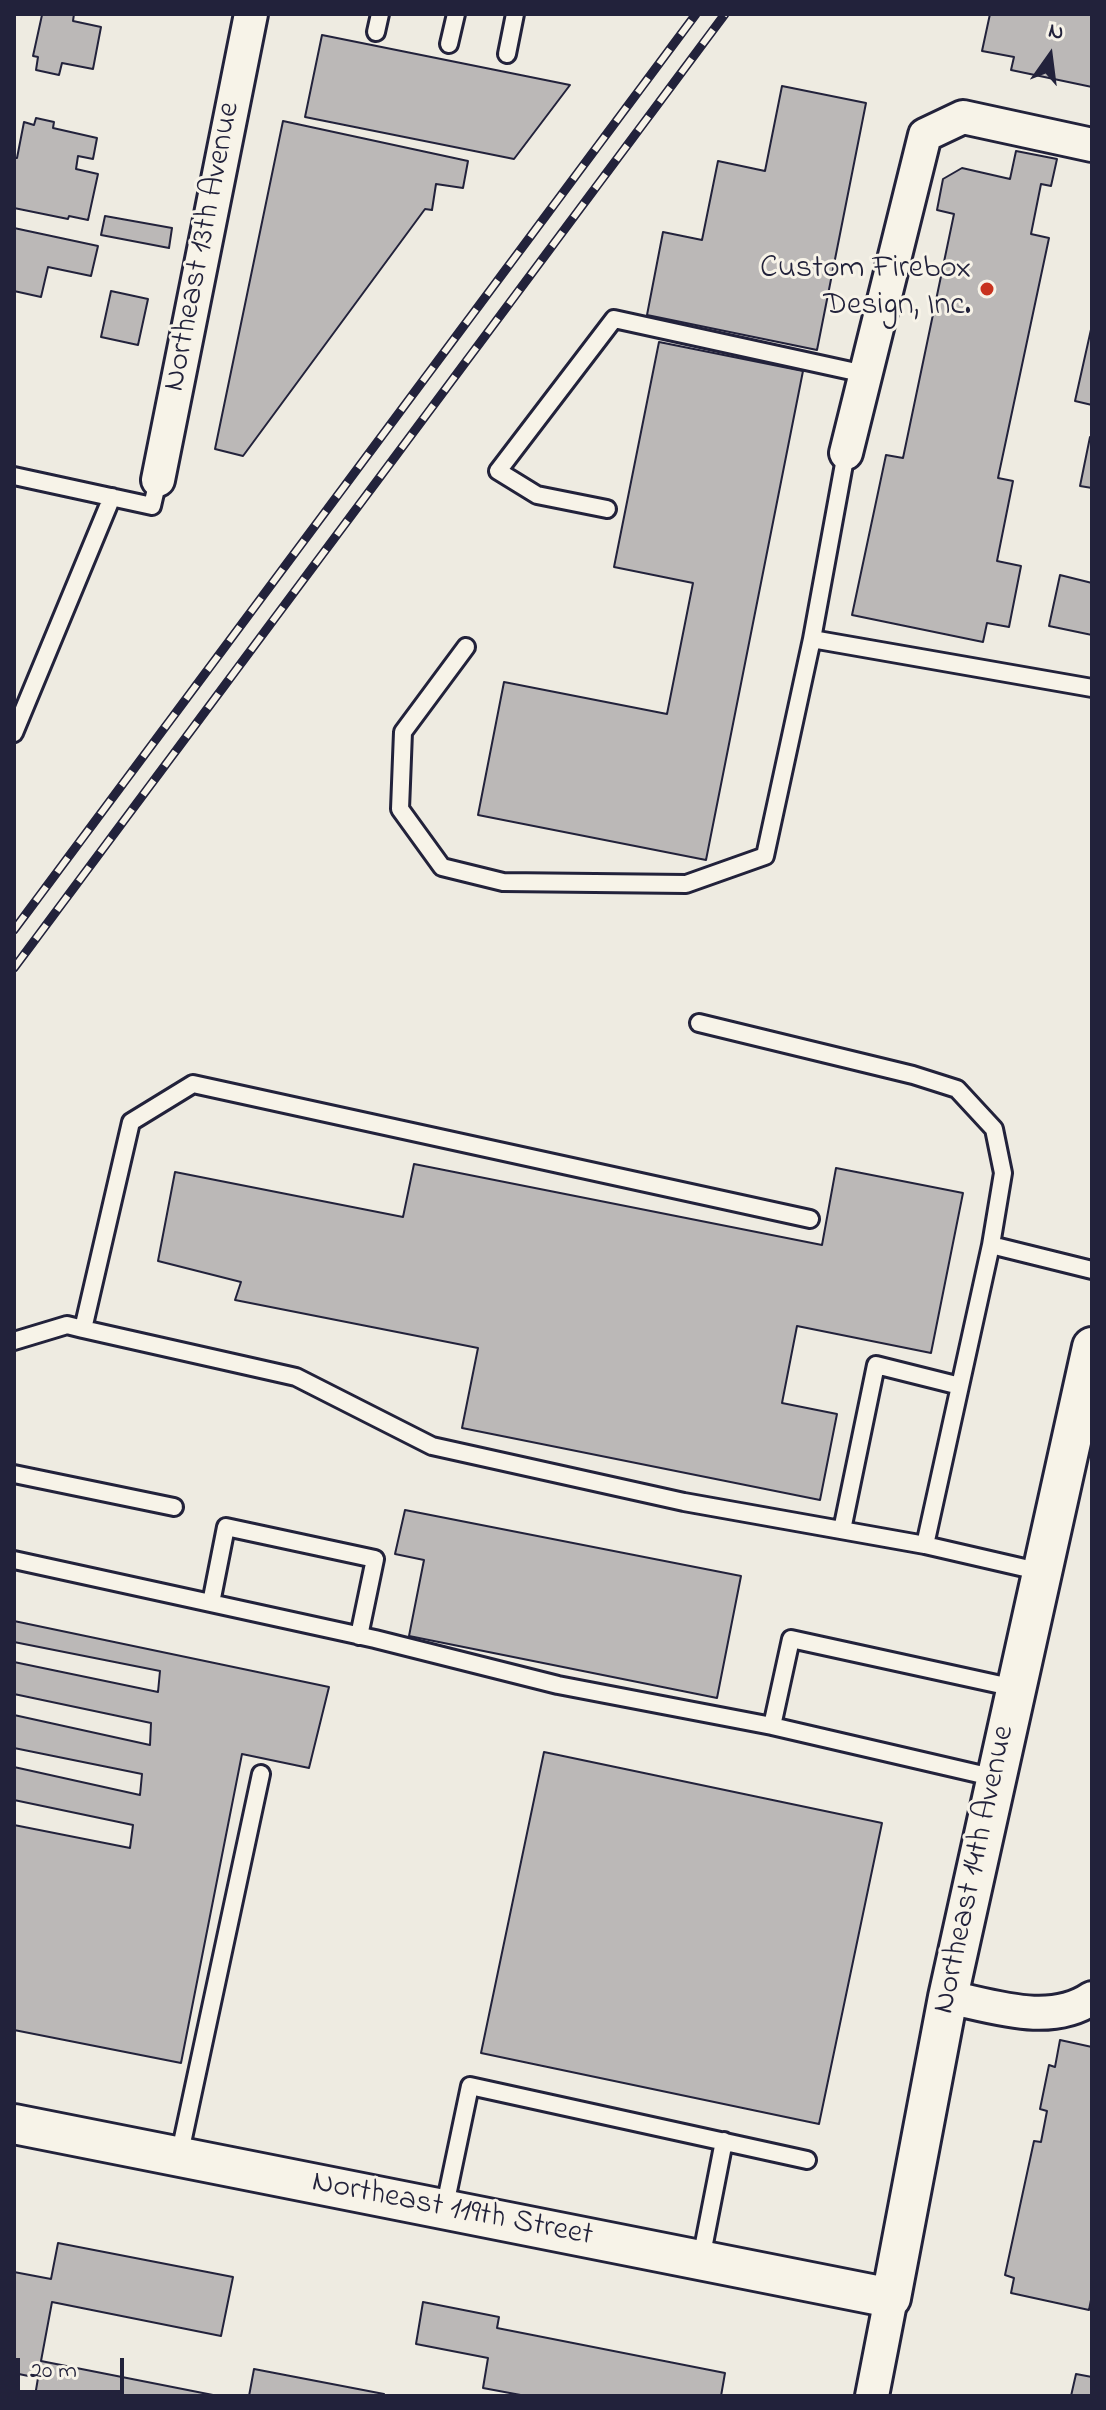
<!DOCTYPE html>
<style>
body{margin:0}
#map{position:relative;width:1106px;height:2410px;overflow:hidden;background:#eeebe1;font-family:"Indie Flower",sans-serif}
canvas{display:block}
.frame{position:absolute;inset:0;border:16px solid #22223b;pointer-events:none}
.north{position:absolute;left:1010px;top:16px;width:80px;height:80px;-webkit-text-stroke:6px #f7f3e8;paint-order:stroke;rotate:14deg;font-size:22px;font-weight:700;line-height:32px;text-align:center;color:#22223b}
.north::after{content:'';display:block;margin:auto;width:28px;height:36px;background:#22223b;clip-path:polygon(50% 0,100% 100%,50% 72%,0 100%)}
.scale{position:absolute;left:16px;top:2358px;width:108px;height:36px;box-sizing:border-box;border:4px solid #22223b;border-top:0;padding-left:10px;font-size:24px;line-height:28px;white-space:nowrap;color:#22223b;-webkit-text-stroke:6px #f7f3e8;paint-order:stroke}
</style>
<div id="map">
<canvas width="1106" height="2410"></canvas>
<div class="frame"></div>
<div class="north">N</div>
<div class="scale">20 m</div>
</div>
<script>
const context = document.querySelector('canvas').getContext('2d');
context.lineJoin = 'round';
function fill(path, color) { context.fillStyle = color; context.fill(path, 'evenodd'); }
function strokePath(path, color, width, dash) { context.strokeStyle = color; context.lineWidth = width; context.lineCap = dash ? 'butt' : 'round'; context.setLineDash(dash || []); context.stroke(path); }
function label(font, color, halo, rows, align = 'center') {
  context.font = font + ' "Indie Flower",sans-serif'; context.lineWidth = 6; context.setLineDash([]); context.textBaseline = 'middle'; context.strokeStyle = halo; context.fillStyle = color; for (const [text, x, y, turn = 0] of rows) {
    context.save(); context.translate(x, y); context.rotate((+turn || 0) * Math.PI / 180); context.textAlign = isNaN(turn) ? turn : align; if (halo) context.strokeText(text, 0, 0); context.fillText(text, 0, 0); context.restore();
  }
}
const building = new Path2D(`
 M45 14H74L73 21 101 27 93 69 62 63 59 75 36 70 38 57 33 56 42 15Z
 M990 14H1092V87L1011 70 1014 57 982 51Z
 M322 35 570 85 514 159 305 117Z
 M782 86 866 103 817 350 647 315 663 232 702 240 718 161 765 171Z
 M36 118 54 122 53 128 97 138 93 159 78 156 76 169 98 174 88 220 69 216 68 219 14 208V158H17L24 122 34 125Z
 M283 121 468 161 463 188 436 184 432 210 425 209 243 456 215 449Z
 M1016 151 1057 159 1051 186 1041 184 1031 234 1049 238 998 478 1013 481 997 561 1021 566 1009 627 987 623 983 642 852 615 886 455 903 458 954 214 937 210 943 179 962 168 1010 179Z
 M105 216 172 228 169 248 101 235Z
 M14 228 98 246 91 276 48 267 41 297 14 291Z
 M111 291 148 299 138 345 101 337Z
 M1092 325V405L1075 401Z
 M659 342 803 371 706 860 478 815 504 682 667 714 693 583 614 567Z
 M1090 437H1092V488L1080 486Z
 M1060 575 1092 583V635L1049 626Z
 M414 1164 822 1245 836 1168 963 1193 931 1353 797 1326 782 1403 837 1414 820 1500 462 1428 478 1348 235 1300 241 1282 158 1261 175 1172 403 1217Z
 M405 1510 741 1576 717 1698 409 1636 424 1560 395 1554Z
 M14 1621 329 1687 309 1768 242 1754 181 2063 14 2030V1825L130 1848 133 1825 14 1800V1767L140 1795 142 1774 14 1748V1715L150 1745 151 1723 14 1694V1662L158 1692 160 1671 14 1642Z
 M544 1752 882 1823 819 2124 481 2053Z
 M1060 2040 1092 2047V2295L1089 2310 1011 2293 1014 2278 1005 2275 1034 2141 1041 2142 1047 2111 1040 2109 1049 2065 1055 2067Z
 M58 2243 233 2277 221 2336 52 2302 41 2361 218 2396H35L38 2378 14 2373V2272L51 2279Z
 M423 2302 499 2317 497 2328 725 2373 721 2396H526L483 2388 488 2358 416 2344Z
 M254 2369 384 2394V2396H249Z
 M1076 2374 1092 2377V2396H1071Z`);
const service = new Path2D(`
 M376 32 380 14
 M449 44 456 14
 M507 54 515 14
 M14 476 152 506 158 480
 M607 509 537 495 498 471 614 319 865 374
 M812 639 846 453
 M466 647 403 732 400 809 442 867 503 882 686 884 765 856 812 639 1092 688
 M14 733 112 497
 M699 1023 913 1075 957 1089 994 1129 1003 1173 991 1245
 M83 1329 131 1122 193 1084 810 1219
 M14 1341 67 1325 83 1329 296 1377 432 1446 684 1502 925 1545 1042 1572
 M960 1386 991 1245 1092 1270
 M14 1474 174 1507
 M842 1530 876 1365 960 1386 925 1545
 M14 1560 375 1639 558 1685 772 1726
 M211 1603 226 1527 375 1559 359 1636
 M996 1778 772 1726 791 1639 1015 1688
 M179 2157 261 1774
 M444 2210 470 2086 807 2160
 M701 2259 724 2141`);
const minor = new Path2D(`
 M846 453 925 135 963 117 1092 145
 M158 480 251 14
 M948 1997C993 2006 1050 2027 1092 1998
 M872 2396 891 2298`);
const tertiary = new Path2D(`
 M14 2124 891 2298 948 1997 1092 1347`);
const rail = new Path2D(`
 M14 930 696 14
 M14 968 725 14`);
const markers = [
 [987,289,8,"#c8321e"]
];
const streetNames = [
 ["Northeast 13th Avenue",204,247,-79],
 ["Northeast 14th Avenue",976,1870,-78],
 ["Northeast 119th Street",452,2211,11]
];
const poiNames = [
 ["Custom Firebox",971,271],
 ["Design, Inc.",971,308]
];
fill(building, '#bbb8b7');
strokePath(building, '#22223b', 2);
strokePath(service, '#22223b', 22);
strokePath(minor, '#22223b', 38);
strokePath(tertiary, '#22223b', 44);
strokePath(service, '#f7f3e8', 16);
strokePath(minor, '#f7f3e8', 32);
strokePath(tertiary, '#f7f3e8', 38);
strokePath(rail, '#22223b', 9);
strokePath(rail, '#f7f3e8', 6, [18]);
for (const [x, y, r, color] of markers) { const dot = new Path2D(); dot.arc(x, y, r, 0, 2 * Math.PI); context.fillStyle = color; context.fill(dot); strokePath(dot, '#f7f3e8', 3); }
label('32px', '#22223b', '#f7f3e8', streetNames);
label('32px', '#22223b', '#f7f3e8', poiNames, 'right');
</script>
